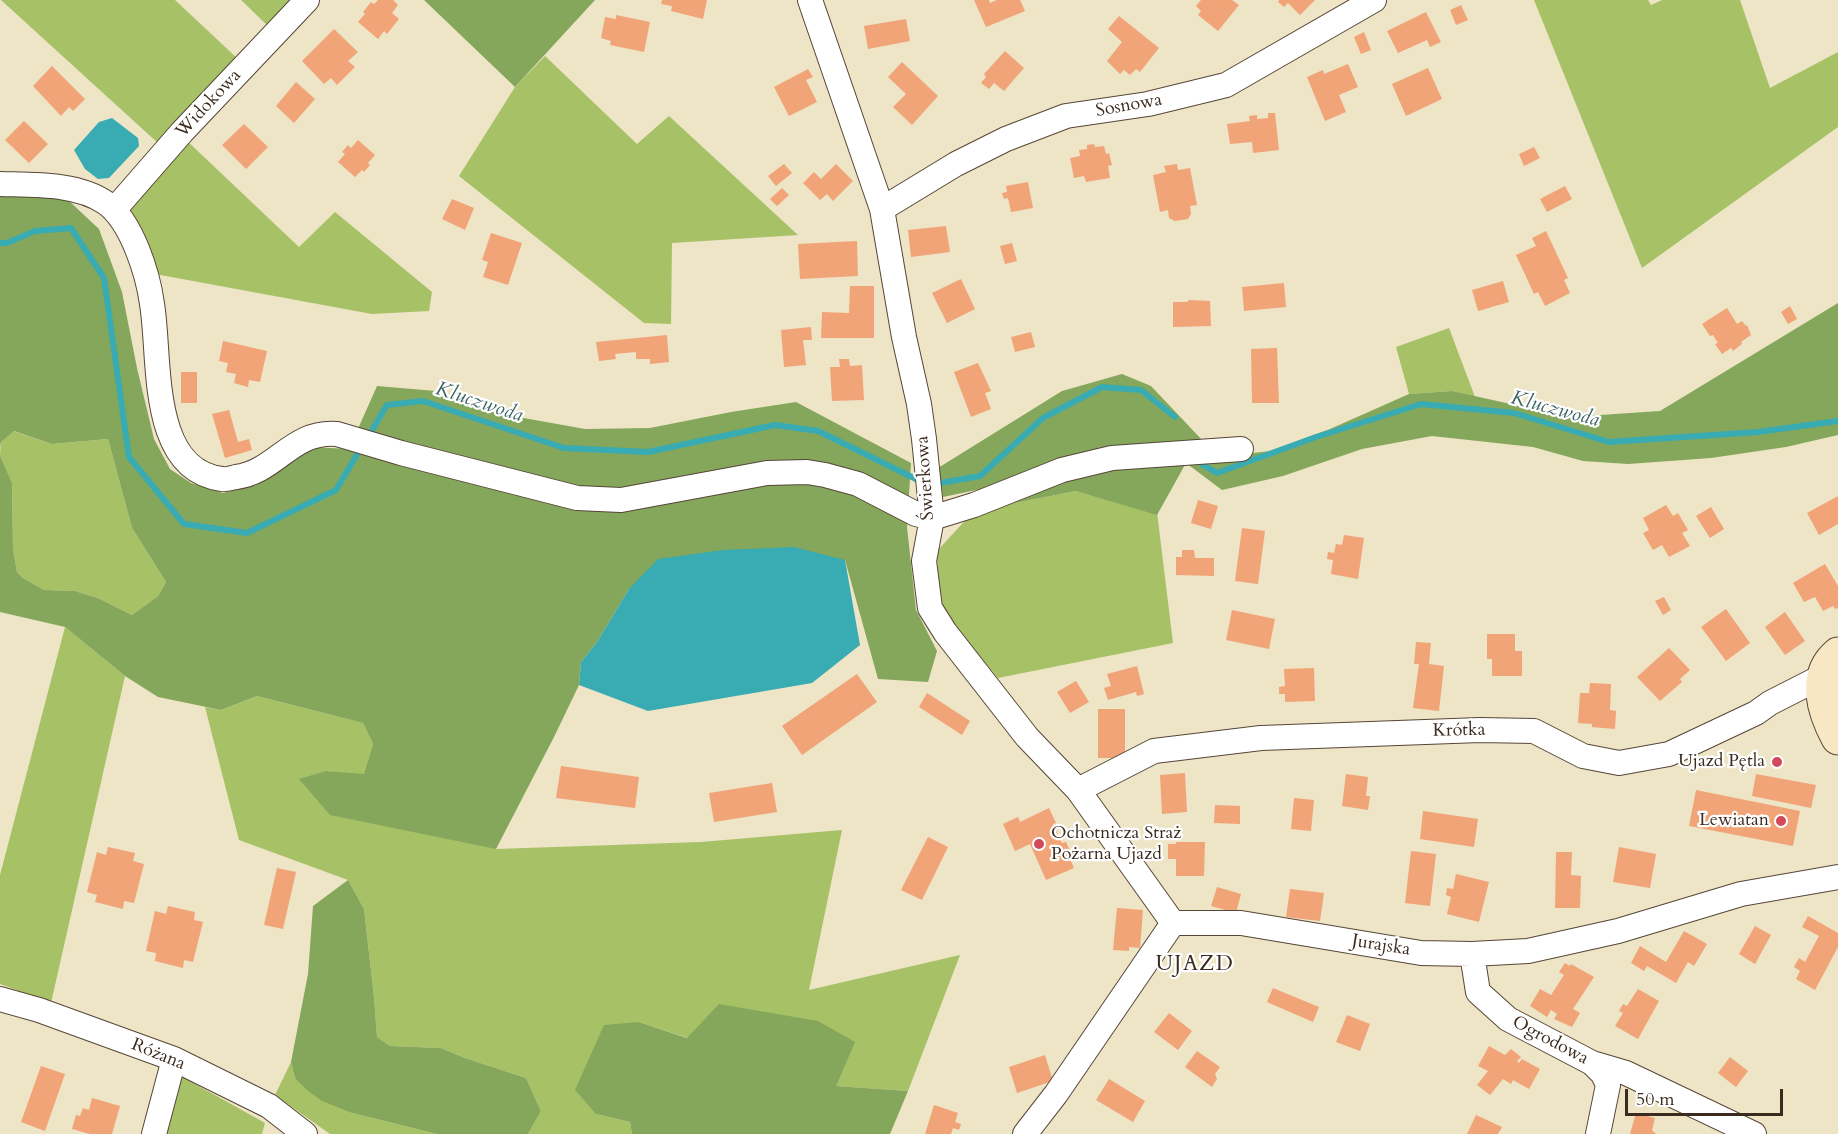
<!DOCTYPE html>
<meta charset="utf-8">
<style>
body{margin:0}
#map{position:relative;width:1838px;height:1134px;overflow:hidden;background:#eee4c6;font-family:Cardo,serif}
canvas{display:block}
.scale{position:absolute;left:1625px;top:1089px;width:158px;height:27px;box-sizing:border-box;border:3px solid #3b2a1e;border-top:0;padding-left:8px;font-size:18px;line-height:21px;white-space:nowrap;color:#3b2a1e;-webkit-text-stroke:4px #fff;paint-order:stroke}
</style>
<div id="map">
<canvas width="1838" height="1134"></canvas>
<div class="scale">50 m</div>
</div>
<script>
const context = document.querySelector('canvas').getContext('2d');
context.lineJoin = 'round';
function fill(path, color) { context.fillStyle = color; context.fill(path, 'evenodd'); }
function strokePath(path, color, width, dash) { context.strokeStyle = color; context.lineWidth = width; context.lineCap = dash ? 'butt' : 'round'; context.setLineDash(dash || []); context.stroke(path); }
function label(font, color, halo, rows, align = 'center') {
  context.font = font + ' Cardo,serif'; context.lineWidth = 4.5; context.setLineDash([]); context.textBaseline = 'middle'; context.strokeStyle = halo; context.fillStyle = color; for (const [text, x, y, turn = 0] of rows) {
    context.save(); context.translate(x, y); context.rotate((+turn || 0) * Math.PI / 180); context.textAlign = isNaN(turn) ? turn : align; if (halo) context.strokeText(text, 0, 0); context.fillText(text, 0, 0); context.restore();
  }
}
const green = new Path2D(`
 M1 0H175L238 59 159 144Z
 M241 0H292L268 26Z
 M1534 0H1648L1651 5 1662 0H1740L1770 88 1838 52V127L1642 268Z
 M545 56 637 144 669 116 798 235 672 243 671 324 644 323 459 176 515 87Z
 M184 138 299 247 335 212 432 292 429 311 372 314 155 274 129 215 134 191Z
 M1449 328 1475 397 1452 391 1409 394 1396 347Z
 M13 431 52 444 108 439 132 528 166 582 158 596 132 615 98 598 75 591 44 590 23 578 17 572 13 549 12 483 0 455 1 442Z
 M1076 491 1157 512 1173 643 998 678 945 614 938 585 937 551 974 511Z
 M65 627 125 676 51 1003 0 984V875Z
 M257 696 363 723 373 744 364 775 326 771 496 849 701 842 842 830 809 990 960 955 908 1091 836 1086 639 1022 596 1114 630 1122 632 1134H528L541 1111 526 1078 465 1058 441 1048 390 1046 377 1037 374 997 364 909 348 880 239 840 205 707 221 710Z
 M291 1062 295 1078 352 1113 437 1134H330L275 1095Z
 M179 1075 265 1123 262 1134H164Z`);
const forest = new Path2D(`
 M424 0H595L515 87Z
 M0 188 68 200 99 229 122 292 137 368 154 439 170 469 191 483 223 493 257 485 312 447 349 449 377 386 436 391 496 413 585 429 650 428 731 412 796 402 911 463 907 527 916 610 937 651 928 682 878 679 845 560 629 589 597 642 581 662 579 685 554 737 496 849 330 815 299 779 326 771 364 774 373 744 363 723 257 696 221 710 158 697 125 676 65 627 0 612V455L12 483 13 549 17 572 23 578 44 590 75 591 98 598 132 615 158 596 166 582 132 528 108 439 52 444 14 431 1 442 0 448Z
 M1838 303V435L1786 447 1711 458 1628 464 1583 461 1533 447 1432 436 1362 449 1283 476 1222 490 1186 463 1157 515 1076 491 974 511 1072 473 1271 451 1330 429 1409 394 1452 391 1560 415 1585 416 1660 411Z
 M1122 374 1151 386 1204 442 943 497 938 468 1062 391Z
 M348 880 364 909 374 997 377 1037 390 1046 441 1048 465 1058 526 1078 541 1111 528 1134H437L352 1113 322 1101 307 1090 295 1078 291 1062 308 974 313 906Z
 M719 1004 818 1021 855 1042 836 1086 908 1091 890 1134H632L630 1122 596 1114 575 1090 604 1025 639 1022 687 1038Z`);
const water = new Path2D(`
 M112 118 138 138 139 146 109 178 98 179 85 169 74 150 99 122Z
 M794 547 845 560 860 645 812 683 648 711 579 685 581 662 597 642 629 589 658 559 723 550Z`);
const stream = new Path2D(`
 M0 243H7L35 231 71 228 104 278 129 457 184 524 247 533 336 490 362 446
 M368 437 387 405 423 401 564 448 648 452 775 425 818 431 918 480
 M1203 465 1217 473 1316 437 1421 404 1514 413 1609 442 1758 432 1838 421
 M940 483 980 476 1043 418 1102 387 1141 390 1175 417`);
const building = new Path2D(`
 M378 0H393L398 5 392 13 399 19 387 34 384 31 378 39 358 22 365 14 363 12 371 2 374 4Z
 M662 0H707L703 19 671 11 672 6 661 4Z
 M974 0H989L990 3 997 0H1020L1025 11 986 27Z
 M1201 0H1232L1239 5 1218 31 1198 15 1201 11 1196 6Z
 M1279 0H1315L1300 15 1288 3 1284 7 1278 2Z
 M1461 5 1468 20 1456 25 1450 10Z
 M1426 12 1441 42 1430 47 1427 40 1398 53 1387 31Z
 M616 15 650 22 644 52 610 45 611 41 601 38 605 17 616 19Z
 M1119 16 1159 48 1140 72 1136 69 1130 75 1124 70 1120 74 1107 61 1122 42 1108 29Z
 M906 19 910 41 868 49 864 26Z
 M334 29 358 52 348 61 355 67 337 85 331 78 324 84 302 61Z
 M1364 32 1371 50 1361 54 1354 37Z
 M1005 51 1024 68 1004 91 994 83 989 89 981 83 986 77 984 74Z
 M902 62 938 96 912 125 893 107 906 94 888 77Z
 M1348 64 1358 87 1339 95 1346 112 1325 121 1307 77 1323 70 1324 74Z
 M52 66 85 99 73 111 69 107 61 116 33 86Z
 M1428 68 1442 99 1406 116 1392 84Z
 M808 69 813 77 806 80 817 102 789 116 774 87Z
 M296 82 315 99 294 123 276 106Z
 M1268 113H1275L1279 150 1253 153 1252 142 1230 144 1227 124 1250 121 1249 116 1257 115V119L1268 118Z
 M24 121 48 144 29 163 5 140Z
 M244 124 268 147 246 169 222 145Z
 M358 140 375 155 368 163 370 165 364 172 362 170 355 177 338 162 345 154 342 152 348 145 351 148Z
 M1094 144 1095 147 1104 146 1106 154 1109 153 1112 165 1108 166 1110 178 1086 182 1084 176 1074 178 1070 158 1080 156 1079 150 1087 149V145Z
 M1534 147 1540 158 1524 166 1519 154Z
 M784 164 792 173 776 186 768 176Z
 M836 164 853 181 833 201 827 194 820 200 803 183 814 172 821 179Z
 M1177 164 1178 170 1190 168 1197 205 1190 206 1191 214 1188 219 1175 221 1169 218 1168 210 1160 212 1153 175 1166 172 1164 166Z
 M1028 182 1033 208 1011 212 1008 198 1004 199 1002 193 1007 192 1006 186Z
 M1565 186 1572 199 1547 212 1540 199Z
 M782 188 789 195 777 206 770 199Z
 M452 199 474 208 465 230 442 219Z
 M946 226 950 252 911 257 908 230Z
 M1546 231 1568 278 1564 280 1570 293 1545 306 1538 292 1534 294 1516 255 1536 246 1532 238Z
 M491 233 522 243 508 285 483 277 488 262 482 260Z
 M857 241 858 276 800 279 798 244Z
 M1012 243 1017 261 1005 264 1000 246Z
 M961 279 975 309 947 323 932 293Z
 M1503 281 1509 302 1478 311 1472 290Z
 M1284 283 1286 307 1244 311 1242 287Z
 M850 286H874V338H821L822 312 849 313Z
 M1189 300 1210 301 1211 326 1173 327V302H1187Z
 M1790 306 1797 319 1788 324 1781 312Z
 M1727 308 1737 324 1742 321 1746 326 1747 325 1751 335 1741 342 1742 344 1733 351 1731 348 1722 354 1715 344 1718 343 1713 335 1710 336 1702 324Z
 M811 327 812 340H803L806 365 784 367 781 330Z
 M1031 332 1035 347 1015 352 1011 337Z
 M667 335 669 362 650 364V359H636V352L615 354 616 359 599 361 596 342Z
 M223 341 267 351 260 382 249 380 248 387 234 383 236 374 226 372 228 363 219 361Z
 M1277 348 1279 403H1252L1251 349Z
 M839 359H849L850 366 862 365 864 400 832 401 830 367H840Z
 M978 363 991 391 985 393 991 409 971 417 954 372Z
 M181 372H197V403H181Z
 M229 410 238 442 249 439 252 450 225 458 212 414Z
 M1838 496V524L1819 535 1807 513Z
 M1198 500 1218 506 1211 529 1191 523Z
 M1666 505 1673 516 1678 513 1688 530 1682 533 1690 546 1669 557 1662 545 1653 550 1643 533 1649 530 1643 518Z
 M1711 507 1724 529 1710 538 1696 516Z
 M1242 528 1265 531 1258 584 1235 581Z
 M1344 535 1364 538 1358 579 1331 574 1333 560 1327 559 1328 552 1334 553 1336 544 1342 545Z
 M1182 550H1194L1195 558H1214V576L1176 575V557H1182Z
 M1825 564 1838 586V608L1835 609 1833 606 1823 611 1815 597 1804 602 1793 583Z
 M1664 597 1671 610 1663 615 1655 601Z
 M1726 609 1750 643 1726 661 1701 627Z
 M1232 610 1275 619 1269 649 1226 640Z
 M1785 612 1805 641 1785 655 1765 627Z
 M1487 634H1515V651H1522V676H1492V659H1487Z
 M1416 642 1431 643 1429 664 1444 666 1439 711 1413 708 1419 664H1414Z
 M1669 648 1690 670 1680 679 1682 682 1660 701 1637 677Z
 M1137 666 1144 694 1137 696 1136 692 1108 700 1104 688 1111 686 1107 674Z
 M1314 668 1315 701 1285 702V694H1279V687L1285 686 1284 669Z
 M857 674 877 702 802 755 782 726Z
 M1076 681 1089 702 1070 713 1057 692Z
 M1590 683 1611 684 1610 710 1616 711 1615 729 1592 727V724L1578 723 1580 693H1589Z
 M927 693 970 721 962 735 919 707Z
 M1098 709H1125V758H1098Z
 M561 766 639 777 635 808 556 798Z
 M1185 773 1187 812 1162 814 1160 775Z
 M1346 774 1368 777 1366 796H1370L1368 810 1342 806Z
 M1756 774 1816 785 1811 808 1752 796Z
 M772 783 777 812 714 822 709 793Z
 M1696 790 1800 811 1793 846 1689 826Z
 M1294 798 1314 800 1311 831 1291 829Z
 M1215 805 1240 806V824L1214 823Z
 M1049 808 1056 823 1053 824 1062 843 1066 842 1071 853 1068 855 1074 868 1046 880 1030 844 1015 851 1003 824 1018 817 1020 822Z
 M1423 811 1478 819 1474 847 1420 839Z
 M928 837 948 847 922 900 901 890Z
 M1176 842H1205L1204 876H1176V859H1168V844H1176Z
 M108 847 135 853 133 861 144 864 134 903 124 901 123 909 95 902 97 895 87 892 97 852 106 855Z
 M1619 847 1656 854 1650 888 1613 882Z
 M1411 851 1436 854 1430 906 1405 903Z
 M1556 852H1572L1571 875 1581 876 1580 908H1555Z
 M277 868 296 872 283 929 264 925Z
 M1456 874 1489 882 1479 922 1447 914 1451 897 1446 895 1447 888 1453 889Z
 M1217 887 1241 894 1236 913 1211 906Z
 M1290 889 1324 893 1320 921 1286 917Z
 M168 906 195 912 194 920 203 922 193 962 184 960 183 968 155 961 156 953 146 951 155 911 166 914Z
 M1117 908 1143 910 1140 948 1129 947V951L1113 950Z
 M1808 916 1838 933V947L1815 990 1796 979 1800 971 1794 967 1799 958 1805 962 1819 936 1802 927Z
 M1755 926 1771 935 1755 964 1739 954Z
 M1684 931 1707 944 1694 966 1688 962 1676 983 1647 966 1644 971 1631 963 1640 946 1666 962Z
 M1565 963 1570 966 1571 964 1594 977 1573 1009 1580 1013 1572 1027 1554 1019 1557 1014 1551 1010 1547 1017 1530 1006 1540 989 1551 995 1564 975 1559 972Z
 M1273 988 1319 1007 1313 1022 1267 1002Z
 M1638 989 1659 1001 1638 1039 1615 1026 1623 1013 1619 1011 1623 1004 1627 1006Z
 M1169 1013 1192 1031 1178 1050 1154 1032Z
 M1347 1015 1370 1024 1360 1051 1336 1042Z
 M1489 1046 1505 1055 1511 1049 1521 1057 1517 1061 1519 1063 1522 1059 1540 1069 1529 1089 1513 1080 1511 1084 1503 1079 1490 1095 1477 1085 1488 1071 1478 1066Z
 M1197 1051 1220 1067 1215 1074 1217 1079 1212 1087 1185 1067Z
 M1045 1055 1053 1081 1017 1093 1009 1067Z
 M1730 1057 1748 1071 1736 1087 1718 1073Z
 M41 1066 65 1074 45 1131 21 1122Z
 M1109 1079 1145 1101 1133 1122 1096 1100Z
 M92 1098 120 1106 112 1134H90L72 1129 76 1115 80 1116 83 1108 89 1110Z
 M934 1105 958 1113 955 1122 961 1124 959 1130 953 1128 951 1134H925Z
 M1636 1113 1655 1118 1652 1130 1656 1134H1630Z
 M1476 1115 1502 1127 1498 1134H1467Z`);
const street = new Path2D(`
 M810 0 882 209 904 337 919 404 924 439 932 518 924 561 930 608 945 632 1027 737 1078 790 1173 923
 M0 184C33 185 78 183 106 203 132 222 148 274 152 304 161 357 148 470 222 479 226 480 232 478 236 477 276 472 292 430 337 434L401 453 577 498 621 500 767 473 807 472 825 475 858 484 916 514 932 518 974 505 1062 470 1112 458 1241 449
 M882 209 956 164 1006 139 1066 116 1148 104 1226 85 1374 0
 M114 210 182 132 307 0
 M1078 790 1154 751 1261 738 1480 730 1534 731 1583 756 1619 763 1669 754 1756 713 1770 703 1823 676
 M1173 923H1241L1421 953 1472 954 1528 951 1618 931 1741 894 1838 877
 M1472 954 1478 992 1508 1019 1592 1063 1603 1074 1608 1085 1598 1134
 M0 999 39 1010 174 1059 269 1106 305 1134
 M1592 1063 1626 1073 1754 1134
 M154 1134 174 1059
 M1025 1134 1056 1094 1173 923`);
const secondary = new Path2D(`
 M1838 654C1812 676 1824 712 1838 738`);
const markers = [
 [1777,762,6,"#d1495b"],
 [1781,821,6,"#d1495b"],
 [1039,844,6,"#d1495b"]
];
const streetNames = [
 ["Widokowa",209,104,-47],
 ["Sosnowa",1129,106,-10],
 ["Świerkowa",926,478,-94],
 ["Krótka",1459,731,-1],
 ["Jurajska",1381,946,9],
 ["Ogrodowa",1550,1041,28],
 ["Różana",158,1055,22]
];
const poiNames = [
 ["Ujazd Pętla",1765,762],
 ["Lewiatan",1769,821],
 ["Ochotnicza Straż",1051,834,"left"],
 ["Pożarna Ujazd",1051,855,"left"]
];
const waterNames = [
 ["Kluczwoda",479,403,18],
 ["Kluczwoda",1555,410,15]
];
const quarterNames = [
 ["UJAZD",1195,965]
];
fill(green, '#a7c167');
fill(forest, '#85a75c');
fill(water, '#39abb2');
strokePath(stream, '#39abb2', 6);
fill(building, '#f0a478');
strokePath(street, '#564637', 26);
strokePath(secondary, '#564637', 35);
strokePath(street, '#fff', 24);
strokePath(secondary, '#f9e7c3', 33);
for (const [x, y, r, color] of markers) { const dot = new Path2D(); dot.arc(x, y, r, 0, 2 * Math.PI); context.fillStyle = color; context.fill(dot); strokePath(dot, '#fff', 2); }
label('18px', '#3b2a1e', '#fff', streetNames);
label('18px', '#3b2a1e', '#fff', poiNames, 'right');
label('italic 20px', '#3a6461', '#fff', waterNames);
context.letterSpacing = '1.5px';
label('21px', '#3b2a1e', '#fff', quarterNames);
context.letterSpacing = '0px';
</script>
